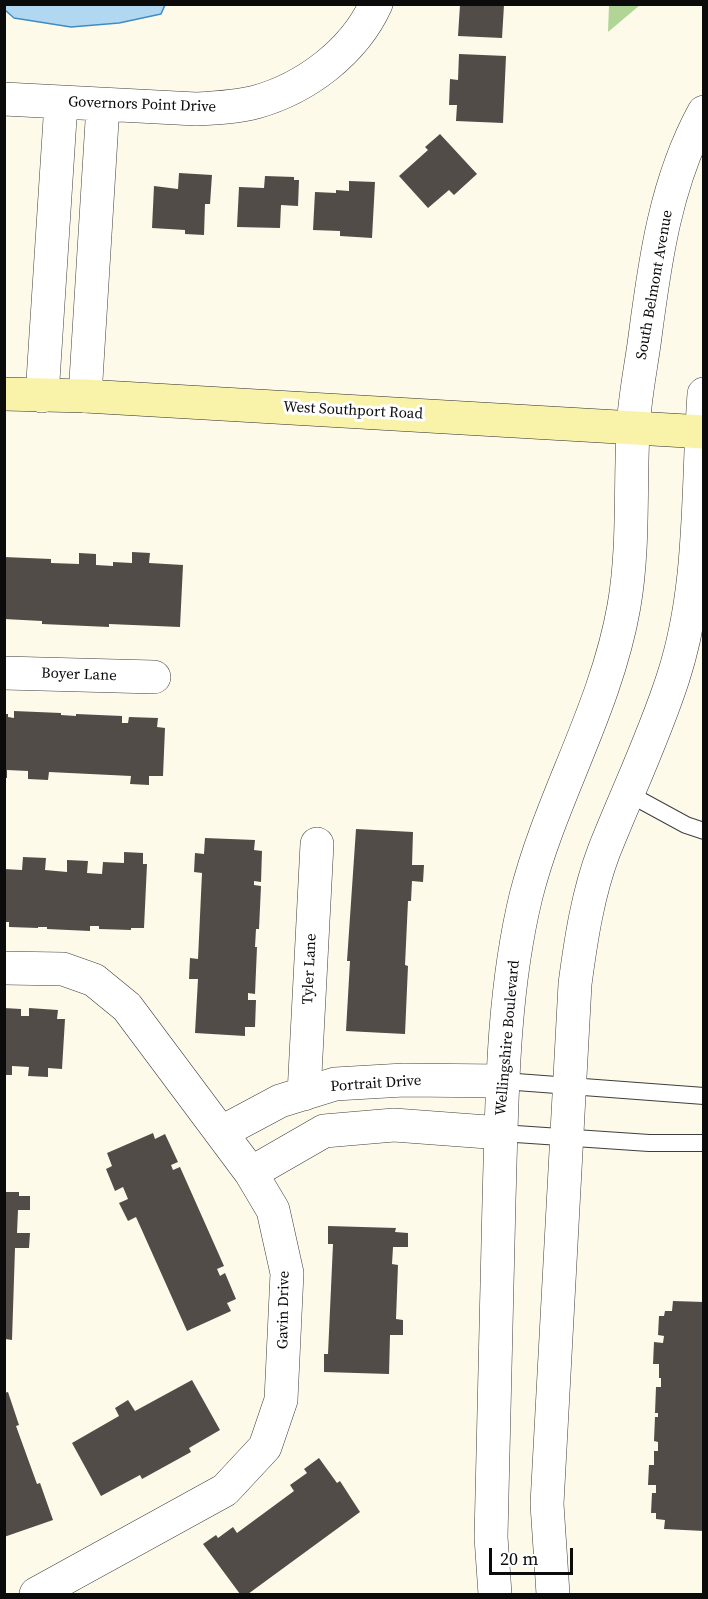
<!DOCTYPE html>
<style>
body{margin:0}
#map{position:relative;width:708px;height:1599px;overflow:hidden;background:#fefae9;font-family:"Source Serif 4",serif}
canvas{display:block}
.frame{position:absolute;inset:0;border:6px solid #0b0b0b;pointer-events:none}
.scale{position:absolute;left:489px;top:1548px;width:84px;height:27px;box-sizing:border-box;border:3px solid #0b0b0b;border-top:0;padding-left:8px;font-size:18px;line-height:21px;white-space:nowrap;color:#0b0b0b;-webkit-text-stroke:4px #fff;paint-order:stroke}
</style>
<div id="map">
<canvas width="708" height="1599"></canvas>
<div class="frame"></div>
<div class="scale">20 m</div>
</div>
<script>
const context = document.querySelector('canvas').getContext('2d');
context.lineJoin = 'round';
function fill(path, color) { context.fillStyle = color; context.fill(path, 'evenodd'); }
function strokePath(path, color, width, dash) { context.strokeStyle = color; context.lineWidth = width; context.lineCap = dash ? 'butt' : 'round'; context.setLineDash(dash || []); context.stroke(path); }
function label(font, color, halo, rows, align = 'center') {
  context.font = font + ' "Source Serif 4",serif'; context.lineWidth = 6; context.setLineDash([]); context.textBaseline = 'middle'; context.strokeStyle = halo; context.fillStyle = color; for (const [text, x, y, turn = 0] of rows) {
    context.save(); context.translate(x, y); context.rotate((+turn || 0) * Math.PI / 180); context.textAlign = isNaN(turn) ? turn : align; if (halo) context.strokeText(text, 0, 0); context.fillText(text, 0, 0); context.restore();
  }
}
const forest = new Path2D(`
 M609 5V4L640 5 608 32Z`);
const water = new Path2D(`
 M5 4H165V5L161 14 119 23 71 27 14 18 5 10Z`);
const building = new Path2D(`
 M460 5H504L502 38 458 36Z
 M459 54 506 56 503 123 456 121 457 105H449L450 79 458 80Z
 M440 134 477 174 454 195 449 190 428 208 399 176 428 150 425 147Z
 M179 173 212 175 210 204H205L204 235 185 234V230L152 228 154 186 178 189Z
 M265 176 294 177V180H299L298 206 281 205 280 228 237 227 239 187 264 188Z
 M349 181 375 182 372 238 340 236V231L313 230 315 192 336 193V190L349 191Z
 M132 552 150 553 149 563 183 565 180 627 109 624V627L42 624V621L4 619V557L51 559V563L79 564V553L96 554V565L113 566V562L132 563Z
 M14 711 61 713V715L76 716V714L122 716V723H128L129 717 158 718 157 727 165 728 163 776H149V785L130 784 131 776 49 772 48 780 28 779V771L7 770V778H4V714H8V717L14 718Z
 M356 829 413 832 412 865H424L423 882 412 881 411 901H408L405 965 408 966 405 1034 346 1031 350 961H347Z
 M205 838 255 840 254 850 262 851 261 882 254 881V885L261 886 259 929H256L255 947H257L255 994 248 993V1000H256L255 1027H245V1036L195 1033 198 979H189L190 958 198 959 202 873 194 872 195 853 204 854Z
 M124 852 143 853V864H147L144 928H131V930L99 929V926H90V931L47 929V927H38V928L9 927V922H4V869L22 870 23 857 46 858 45 870 67 872V860L88 861 87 873 102 874 103 862 124 863Z
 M4 1008 21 1009V1016H29V1008L58 1010 57 1019H65L62 1069 48 1068V1077L28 1076 29 1067 12 1066V1075H4Z
 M153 1133 155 1139 165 1134 178 1162 171 1165 173 1170 180 1167 224 1266 217 1269 220 1276 225 1273 236 1299 227 1303 231 1311 187 1331 136 1217 128 1221 119 1203 128 1199 123 1187 115 1191 106 1169 112 1166 107 1153Z
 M5 1192H19V1196H30V1210H18L17 1233H30L29 1248H15L12 1340 5 1339Z
 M328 1226 396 1228 395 1232 408 1233V1247H393L392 1264 398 1265 396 1319 403 1320V1335H390L389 1374 324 1372V1354H328L333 1244H328Z
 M673 1301 704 1302V1531L664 1529 665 1520 656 1519V1513H651L652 1493H656V1485H648L649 1465H654V1451H658V1442L654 1441 655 1417H658V1413H655L656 1387H661V1378H659V1364H653L654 1342 663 1343 664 1336 658 1335 659 1316H664L665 1311H672Z
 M192 1380 220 1430 189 1448 191 1452 142 1479 140 1475 101 1496 72 1443 119 1416 115 1408 128 1400 135 1411Z
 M8 1392 19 1425 16 1426 37 1484 40 1483 53 1520 4 1537V1393Z
 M319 1458 337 1483 340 1481 360 1512 248 1594H240L203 1544 216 1535 218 1538 233 1527 237 1533 294 1491 290 1485 307 1473 304 1469Z`);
const service = new Path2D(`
 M629 794 686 825 704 831
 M503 1081 704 1096
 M501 1133 649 1143H704`);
const minor = new Path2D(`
 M4 99 196 109C216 108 237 107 256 102 306 88 354 52 376 4
 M42 396 61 103
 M85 396 103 105
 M4 673 154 677
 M4 968 63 969 94 980 127 1007 251 1173 273 1210 287 1273 281 1400 265 1447 225 1490 36 1594
 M304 1094 317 844
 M222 1132 280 1101 335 1084 404 1080 503 1081
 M251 1173 324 1131 394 1125 501 1133`);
const tertiary = new Path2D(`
 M495 1594 491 1537C494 1425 497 1313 499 1201 502 1100 502 995 526 896 551 797 606 709 624 606 634 548 630 489 633 431 634 400 641 368 645 337 655 260 666 181 704 112
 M553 1594 547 1504 575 984C581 939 588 893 604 851 627 793 654 737 673 678 703 586 697 489 704 394`);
const secondary = new Path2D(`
 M4 394 85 396 704 432`);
const streetNames = [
 ["Governors Point Drive",142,105,2],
 ["South Belmont Avenue",655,285,-80],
 ["West Southport Road",353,411,3],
 ["Boyer Lane",79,675,2],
 ["Tyler Lane",310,969,-87],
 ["Wellingshire Boulevard",508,1038,-85],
 ["Portrait Drive",376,1084,-4],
 ["Gavin Drive",284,1310,-89]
];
fill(forest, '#b1d497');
fill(water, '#b2d8f1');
strokePath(water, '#3e8cc3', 1.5);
fill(building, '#524c48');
strokePath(service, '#3e3e3e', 18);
strokePath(minor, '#3e3e3e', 34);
strokePath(tertiary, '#3e3e3e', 34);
strokePath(secondary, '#2d2d2d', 34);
strokePath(service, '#fff', 16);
strokePath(minor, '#fff', 33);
strokePath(tertiary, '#fff', 33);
strokePath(secondary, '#f9f2a9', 33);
label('15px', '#0b0b0b', '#fff', streetNames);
</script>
